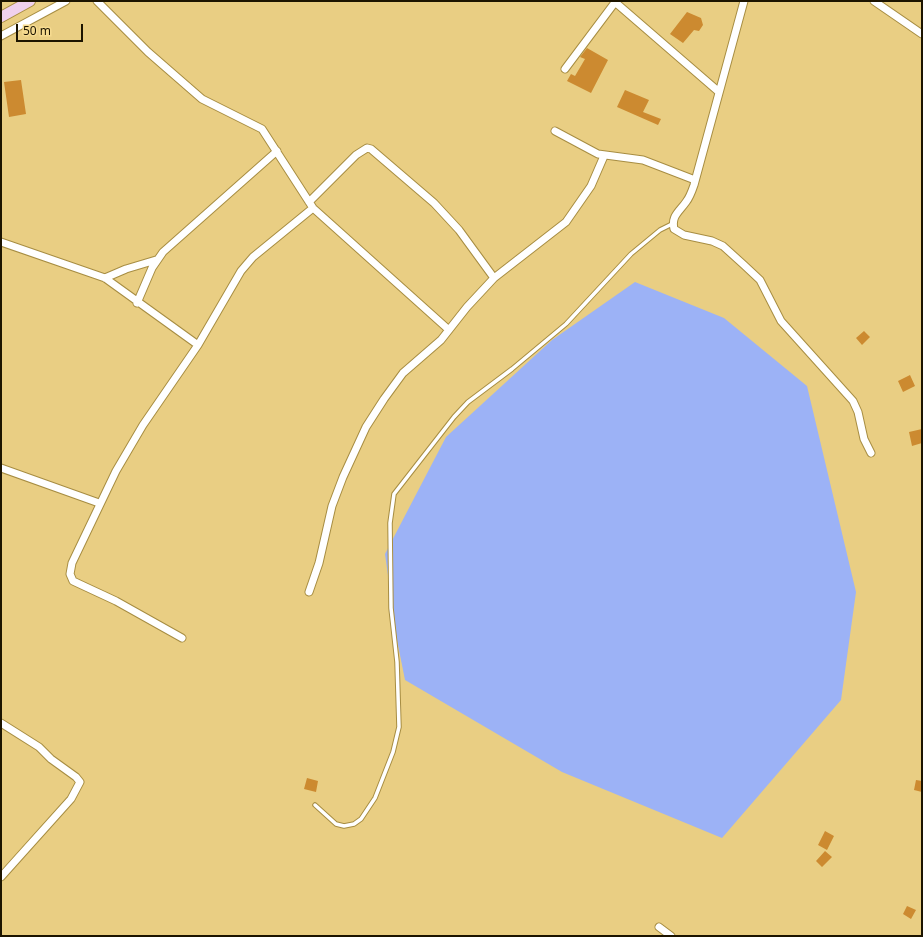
<!DOCTYPE html>
<style>
body{margin:0}
#map{position:relative;width:923px;height:937px;overflow:hidden;background:#e9ce83;font-family:"Noto Sans",sans-serif}
canvas{display:block}
.frame{position:absolute;inset:0;border:2px solid #1c1400;pointer-events:none}
.scale{position:absolute;left:16px;top:24px;width:67px;height:18px;box-sizing:border-box;border:2px solid #1c1400;border-top:0;padding-left:5px;font-size:12px;line-height:14px;white-space:nowrap;color:#1c1400;-webkit-text-stroke:3px #f6db90;paint-order:stroke}
</style>
<div id="map">
<canvas width="923" height="937"></canvas>
<div class="frame"></div>
<div class="scale">50 m</div>
</div>
<script>
const context = document.querySelector('canvas').getContext('2d');
context.lineJoin = 'round';
function fill(path, color) { context.fillStyle = color; context.fill(path, 'evenodd'); }
function strokePath(path, color, width, dash) { context.strokeStyle = color; context.lineWidth = width; context.lineCap = dash ? 'butt' : 'round'; context.setLineDash(dash || []); context.stroke(path); }
const green = new Path2D(`
 M635 282 724 318 807 386 856 592 841 700 722 838 562 772 405 680 397 640 385 554 446 437 552 340Z`);
const building = new Path2D(`
 M687 12 701 18 703 25 699 31 694 30 683 43 670 34Z
 M587 48 608 60 591 93 567 81 571 74 575 76 585 59 580 57Z
 M21 80 26 114 9 117 4 82Z
 M625 90 649 100 643 112 661 119 658 125 617 107Z
 M864 331 870 337 862 345 856 338Z
 M910 375 915 386 903 392 898 381Z
 M922 429V443L912 446 909 432Z
 M307 778 318 781 316 792 304 789Z
 M916 780 922 781V792L914 790Z
 M825 831 834 836 827 850 818 845Z
 M825 851 832 857 822 867 816 861Z
 M907 906 916 910 911 919 903 914Z`);
const service = new Path2D(`
 M315 805 336 824 344 826 354 824 361 819 375 798 393 752 399 727 397 662 391 608 390 523 394 494 454 417 468 402 512 369 566 324 631 254 660 230 672 224`);
const minor = new Path2D(`
 M97 1 148 52 202 99 262 129 313 208 449 330
 M744 1 694 185C692 191 690 197 686 202 679 212 671 216 674 229L684 235 712 241 723 246 744 265 760 280 781 321 853 401 858 412 864 439 871 453
 M874 1 922 34
 M615 2 719 92
 M1 36 66 1
 M565 69 616 1
 M555 131 598 154 643 160 695 180
 M309 202 356 155 367 148 371 149 434 203 459 230 494 278
 M1 242 105 278 198 345
 M105 278 126 269 156 260
 M137 303 152 268 163 252 277 151
 M1 468 99 503
 M309 592 319 563 332 506 343 477 366 427 384 399 403 373 441 340 467 307 494 278 566 222 591 186 604 156
 M182 638 116 601 73 581 70 574 72 563 116 471 143 425 198 345 241 271 253 257 313 208
 M1 723 39 747 51 759 76 777 80 782 71 799 1 877
 M659 927 671 936`);
const secondary = new Path2D(`
 M1 17 30 1`);
fill(green, '#9cb2f6');
fill(building, '#cc8a30');
strokePath(service, '#a78d42', 5.5);
strokePath(minor, '#a78d42', 9);
strokePath(secondary, '#a78d42', 12);
strokePath(service, '#fff', 3.5);
strokePath(minor, '#fff', 7);
strokePath(secondary, '#f0d1ed', 10);
</script>
